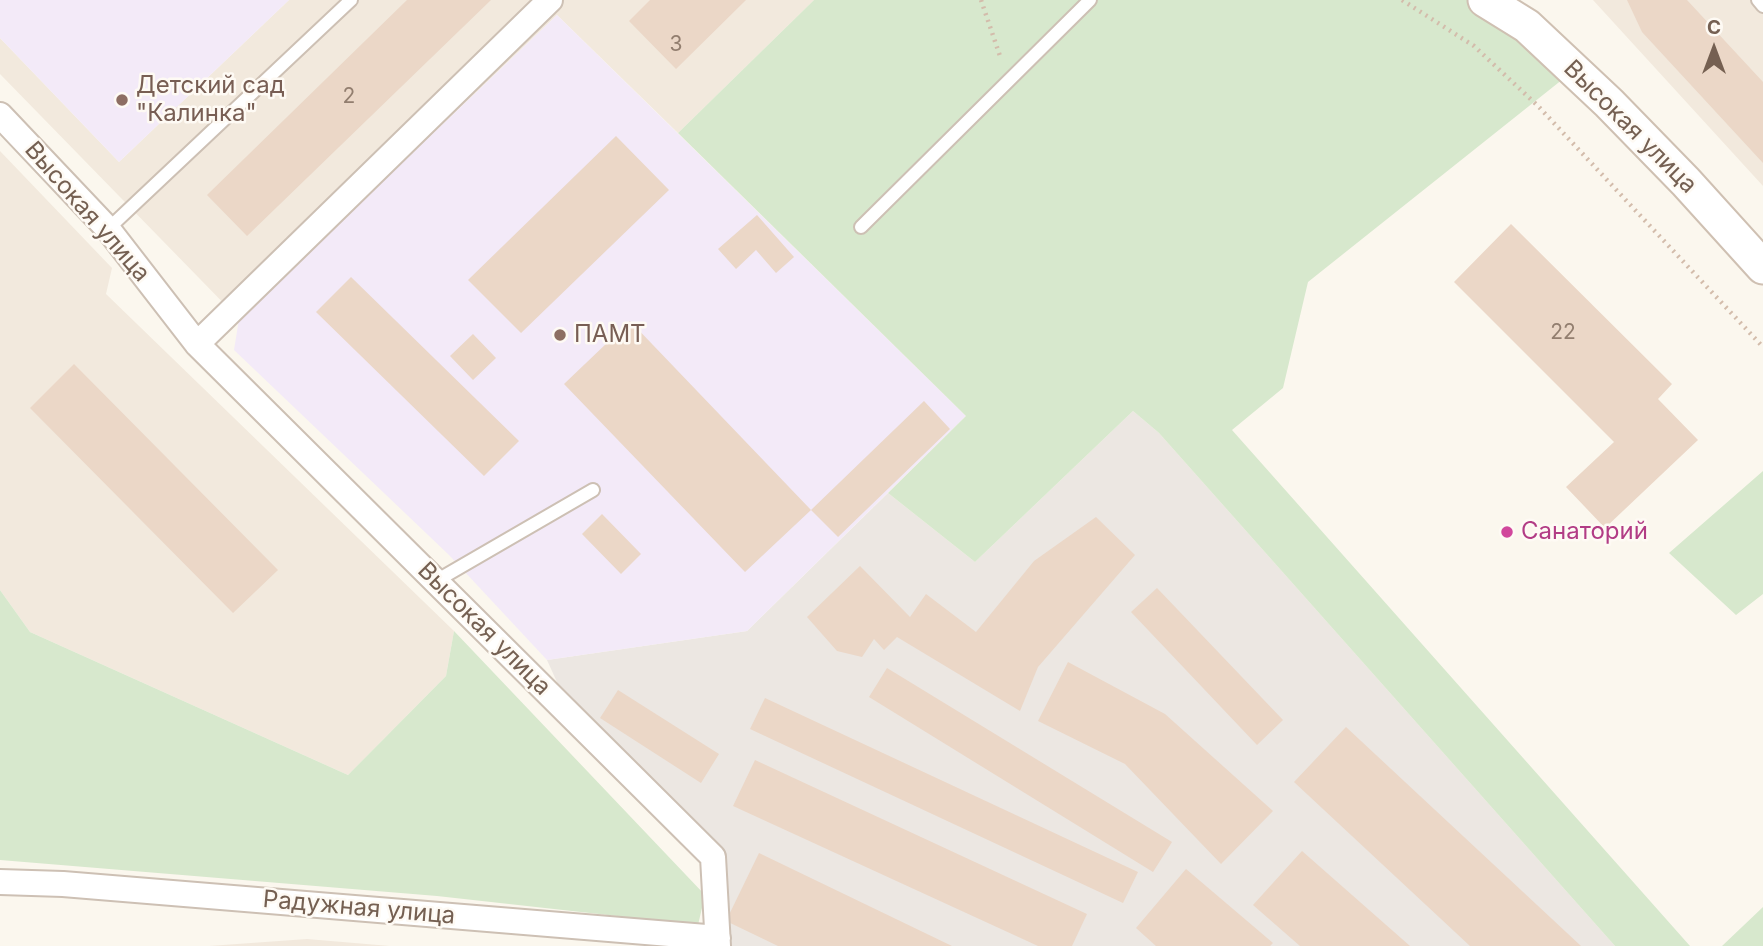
<!DOCTYPE html>
<meta charset="utf-8">
<style>
body{margin:0}
#map{position:relative;width:1763px;height:946px;overflow:hidden;background:#fbf7ee;font-family:Inter,sans-serif}
canvas{display:block}
.north{position:absolute;left:1679px;top:14px;width:70px;height:70px;-webkit-text-stroke:5px #fefaf4;paint-order:stroke;rotate:0deg;font-size:19px;font-weight:700;line-height:28px;text-align:center;color:#756052}
.north::after{content:'';display:block;margin:auto;width:24px;height:32px;background:#756052;clip-path:polygon(50% 0,100% 100%,50% 72%,0 100%)}
</style>
<div id="map">
<canvas width="1763" height="946"></canvas>
<div class="north">С</div>
</div>
<script>
const context = document.querySelector('canvas').getContext('2d');
context.lineJoin = 'round';
function fill(path, color) { context.fillStyle = color; context.fill(path, 'evenodd'); }
function strokePath(path, color, width, dash) { context.strokeStyle = color; context.lineWidth = width; context.lineCap = dash ? 'butt' : 'round'; context.setLineDash(dash || []); context.stroke(path); }
function label(font, color, halo, rows, align = 'center') {
  context.font = font + ' Inter,sans-serif'; context.lineWidth = 5; context.setLineDash([]); context.textBaseline = 'middle'; context.strokeStyle = halo; context.fillStyle = color; for (const [text, x, y, turn = 0] of rows) {
    context.save(); context.translate(x, y); context.rotate((+turn || 0) * Math.PI / 180); context.textAlign = isNaN(turn) ? turn : align; if (halo) context.strokeText(text, 0, 0); context.fillText(text, 0, 0); context.restore();
  }
}
const residential = new Path2D(`
 M289 0H814L678 133 557 15 239 319 0 74V38L119 162Z
 M1593 0H1763V186Z
 M0 151 112 268 106 294 454 631 446 676 348 775 30 632 0 590Z
 M307 939 390 946H209Z`);
const industrial = new Path2D(`
 M1133 411 1159 433 1615 946H725V872L566 702 547 660 747 631 888 493 975 562Z`);
const education = new Path2D(`
 M0 0H289L119 162 0 38Z
 M557 15 966 416 747 631 547 660 449 555 234 350 239 319Z`);
const green = new Path2D(`
 M814 0H1474L1563 79 1308 282 1283 388 1232 430 1690 946H1615L1159 433 1133 411 975 562 888 493 966 416 678 133Z
 M1763 471V594L1736 615 1669 553Z
 M0 590 30 632 348 775 446 676 454 631 705 895 698 925 437 896 0 860Z
 M1763 907V946H1722Z`);
const building = new Path2D(`
 M407 0H491L247 236 207 195Z
 M650 0H746L676 69 629 21Z
 M1627 0H1687L1763 82V163L1642 32Z
 M616 136 669 190 521 333 468 280Z
 M757 215 794 257 776 273 756 250 736 269 718 249Z
 M1511 224 1672 384 1658 399 1698 440 1605 528 1566 487 1614 442 1454 282Z
 M351 277 519 441 484 476 316 312Z
 M630 321 811 510 924 401 950 429 838 537 811 510 745 572 564 384Z
 M473 334 496 358 473 380 450 356Z
 M74 364 278 570 233 613 30 408Z
 M602 514 641 554 621 574 582 534Z
 M1096 517 1135 555 1038 667 1020 711 897 637 884 650 874 639 862 657 837 651 807 617 860 566 910 617 926 594 976 632 1034 561Z
 M1157 588 1283 720 1257 745 1131 612Z
 M1068 662 1165 714 1273 811 1221 864 1125 764 1038 721Z
 M887 668 1172 842 1153 872 869 697Z
 M618 690 719 754 701 783 600 718Z
 M765 698 1138 872 1123 903 750 729Z
 M1346 727 1581 946H1470L1294 782Z
 M755 760 1087 914 1072 946H1038L733 806Z
 M1302 851 1410 946H1300L1253 905Z
 M759 853 952 946H778L726 921Z
 M1186 869 1273 943 1270 946H1156L1136 928Z`);
const path = new Path2D(`
 M981 0 1001 59
 M1402 0 1474 46 1538 106 1763 347`);
const lane = new Path2D(`
 M1758 0 1763 6
 M861 227 1090 0
 M108 229 351 0
 M436 581 593 490`);
const street = new Path2D(`
 M0 115 108 229 197 344 713 857 718 946
 M197 344 550 0
 M0 882 63 884 718 938`);
const secondary = new Path2D(`
 M1485 0 1527 26 1609 103 1686 182 1763 267`);
const markers = [
 [122,100,7,"#8d6e63"],
 [560,335,7,"#8d6e63"],
 [1507,532,7,"#d1479c"]
];
const numberNames = [
 ["3",676,45],
 ["2",349,97],
 ["22",1563,333]
];
const educationNames = [
 ["Детский сад",136,86],
 ["\"Калинка\"",136,114],
 ["ПАМТ",574,335]
];
const streetNames = [
 ["Высокая улица",1630,127,45],
 ["Высокая улица",87,212,49],
 ["Высокая улица",484,629,45],
 ["Радужная улица",359,908,5]
];
const hotelNames = [
 ["Санаторий",1521,532]
];
fill(residential, '#f2e9dd');
fill(industrial, '#ece7e2');
fill(education, '#f3eaf8');
fill(green, '#d7e8cd');
fill(building, '#ebd7c7');
strokePath(lane, '#cdc0b4', 16);
strokePath(street, '#cdc0b4', 28);
strokePath(secondary, '#cfc0b2', 37);
strokePath(path, '#d3bcab', 4.5, [2, 5]);
strokePath(lane, '#fff', 12);
strokePath(street, '#fff', 24);
strokePath(secondary, '#fff', 33);
for (const [x, y, r, color] of markers) { const dot = new Path2D(); dot.arc(x, y, r, 0, 2 * Math.PI); context.fillStyle = color; context.fill(dot); strokePath(dot, '#fefaf4', 2.5); }
label('21px', '#927e6f', null, numberNames);
label('24px', '#785e54', '#fefaf4', educationNames, 'left');
label('24px', '#756052', '#fefaf4', streetNames);
label('24px', '#b23c85', '#fefaf4', hotelNames, 'left');
</script>
